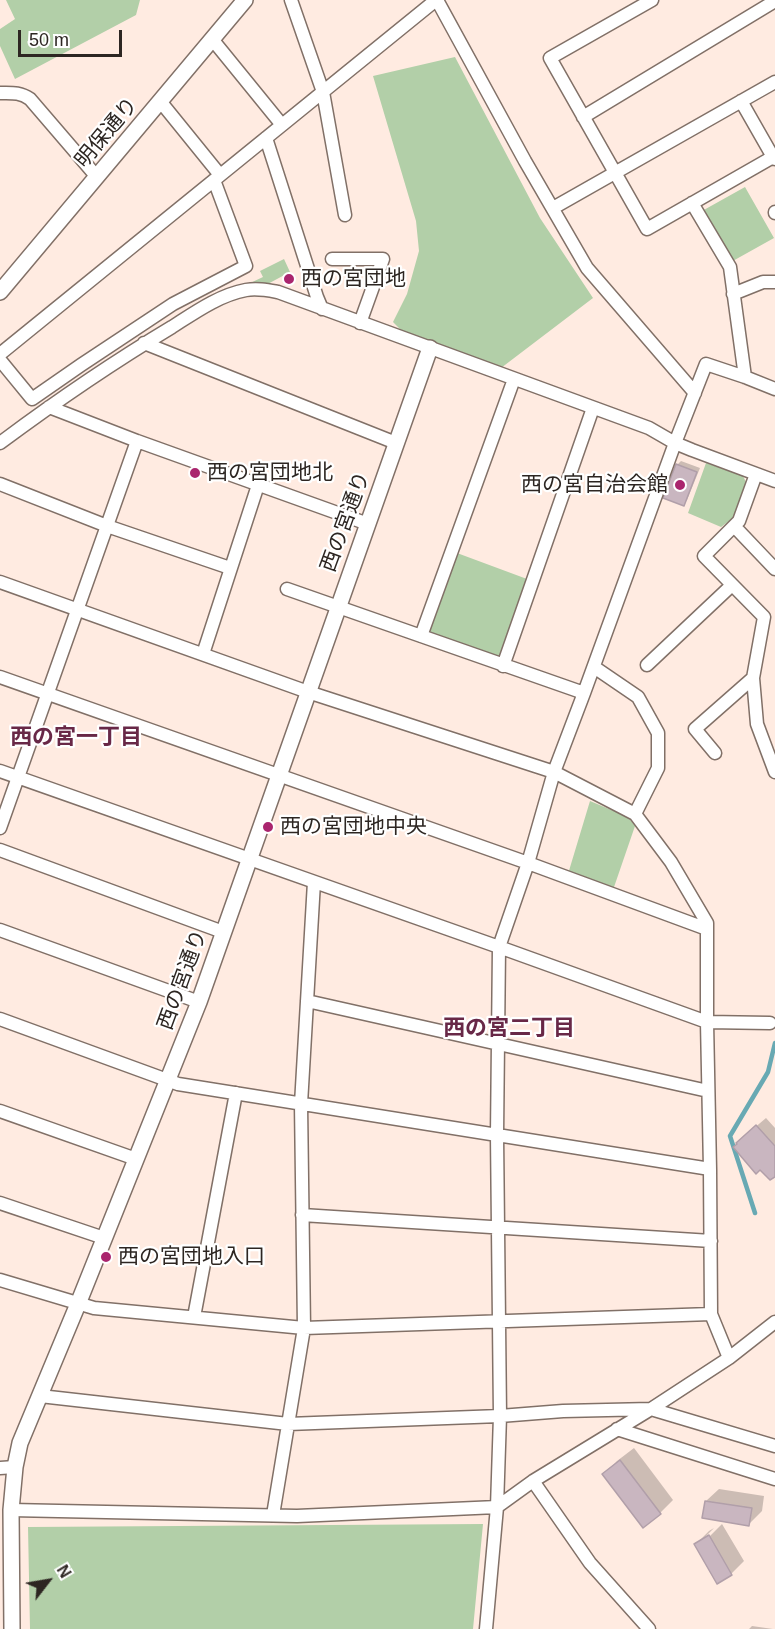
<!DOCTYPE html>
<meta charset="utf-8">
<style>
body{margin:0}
#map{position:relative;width:775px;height:1629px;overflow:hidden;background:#ffebe1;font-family:Arial,sans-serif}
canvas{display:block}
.north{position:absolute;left:18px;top:1551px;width:60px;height:60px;-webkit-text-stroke:4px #fff;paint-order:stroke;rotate:59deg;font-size:16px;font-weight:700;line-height:24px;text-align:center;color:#2d2622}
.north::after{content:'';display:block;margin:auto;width:21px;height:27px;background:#2d2622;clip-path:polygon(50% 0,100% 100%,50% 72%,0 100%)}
.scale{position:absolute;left:18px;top:30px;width:104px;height:27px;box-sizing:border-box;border:3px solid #2d2622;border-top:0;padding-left:8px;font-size:18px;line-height:21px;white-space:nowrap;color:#2d2622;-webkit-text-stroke:4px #fff;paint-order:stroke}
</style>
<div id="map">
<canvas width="775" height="1629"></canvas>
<div class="north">N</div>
<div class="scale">50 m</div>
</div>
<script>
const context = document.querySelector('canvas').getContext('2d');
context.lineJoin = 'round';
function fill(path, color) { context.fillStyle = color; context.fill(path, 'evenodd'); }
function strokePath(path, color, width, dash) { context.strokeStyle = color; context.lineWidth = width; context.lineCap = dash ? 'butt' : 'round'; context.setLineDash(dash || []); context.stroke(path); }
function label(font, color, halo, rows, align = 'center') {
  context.font = font + ' Arial,"Noto Sans JP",sans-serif'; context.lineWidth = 4.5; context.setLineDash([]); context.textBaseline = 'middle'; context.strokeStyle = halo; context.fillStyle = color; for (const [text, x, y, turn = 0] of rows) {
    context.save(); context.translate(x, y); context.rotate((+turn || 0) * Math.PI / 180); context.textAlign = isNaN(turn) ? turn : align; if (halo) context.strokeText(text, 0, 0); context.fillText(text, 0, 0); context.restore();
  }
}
const green = new Path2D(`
 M6 0H140L136 15 15 79 0 46V29L15 19Z
 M455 57 540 218 593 298 501 368 402 331 393 322 407 294 419 251 416 221 373 76Z
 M745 187 774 238 731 262 702 211Z
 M284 259 290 272 264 286 248 284 263 277 260 271Z
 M706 463 743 476 746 482 733 518 721 527 688 513Z
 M457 553 527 579 503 653 493 659 432 635 429 628Z
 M590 801 628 817 635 826 613 890 568 874Z
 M483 1524 473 1629H30L28 1527Z`);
const shadow = new Path2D(`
 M681 461 700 468 687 500 683 504 677 465Z
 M766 1118 775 1128V1174L746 1135Z
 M634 1448 673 1500 660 1513 643 1526 604 1474 617 1461Z
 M719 1489 764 1496 762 1511 749 1524 706 1501Z
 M722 1524 744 1561 731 1574 718 1582 696 1544 709 1531 714 1528 704 1538 706 1540Z
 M752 1626 773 1629H749Z`);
const stream = new Path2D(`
 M755 1213 730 1136 768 1072 775 1043`);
const building = new Path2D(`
 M676 464 697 472 684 506 663 498Z
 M756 1125 775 1146V1177L770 1180 760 1170 756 1174 733 1147 737 1144 736 1143Z
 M620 1460 661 1514 643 1528 602 1474Z
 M705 1501 752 1508 749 1526 702 1518Z
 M709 1535 732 1575 717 1584 694 1544Z`);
const minor = new Path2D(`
 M291 0 323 92 345 215
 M437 0 525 161 587 268 695 393
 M652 0 550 58 647 229 773 157
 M212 39 282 125
 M0 93C12 93 20 92 30 99L97 177
 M160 101 220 175
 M741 101 773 157 775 159
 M583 117 775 1
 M266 138 317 297 322 309
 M692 203 730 267 745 377
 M553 208 775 82
 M775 212V213
 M332 259H383L360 323
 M733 294 763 282H775
 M144 343 396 443
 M0 354 436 0
 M0 360 32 399 81 365 173 304 246 266 214 180
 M49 407 137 441 368 524
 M0 443C55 402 112 363 172 327 194 313 219 295 246 290 257 288 267 290 278 292L649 428 675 443 692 450 775 481
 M756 474 739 521 704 556 764 617 753 678 757 724 775 772
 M0 484 107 526 230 568
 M734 526 775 569
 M0 582 308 692 554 772 584 693 675 443 706 364 745 377 775 389
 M287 589 584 693
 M421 636 514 379
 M203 654 258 485
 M647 665 732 585
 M503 666 593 408
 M594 667 638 697 658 733V768L635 814
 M0 677 528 863 707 929
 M715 753 695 729 753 678
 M0 771 499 947 707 1022 770 1023
 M0 828 137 441
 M0 850 223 932
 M0 930 199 1002
 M307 1001 708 1091
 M0 1019 178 1084 710 1169
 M0 1111 136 1159
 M0 1203 104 1238
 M302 1215 711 1241
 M0 1280 94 1308 304 1328 711 1314
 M194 1317 236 1093
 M40 1396 288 1424 500 1416 563 1411 651 1409 775 1446
 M617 1429 775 1479
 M0 1468 15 1467
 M533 1481 590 1563 649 1629
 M11 1510 297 1516 497 1507 533 1481 651 1409 729 1358 775 1322
 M273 1515 304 1328 301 1104 314 882
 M486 1629 497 1507 500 1416 497 1135 499 947 528 863 554 772 635 814 671 862 707 923V1022L710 1169 711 1314 729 1358`);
const tertiary = new Path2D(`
 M0 292 245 0
 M12 1629 11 1510 15 1467 20 1443 78 1304 199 1002 430 348`);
const markers = [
 [289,279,6,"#aa256e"],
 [195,473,6,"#aa256e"],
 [680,485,6,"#aa256e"],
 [268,827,6,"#aa256e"],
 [106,1257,6,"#aa256e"]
];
const streetNames = [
 ["明保通り",107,133,-50],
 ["西の宮通り",346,522,-70],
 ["西の宮通り",183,980,-70]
];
const poiNames = [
 ["西の宮団地",301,279],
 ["西の宮団地北",207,473],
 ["西の宮自治会館",668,485,"right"],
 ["西の宮団地中央",280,827],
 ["西の宮団地入口",118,1257]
];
const neighbourhoodNames = [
 ["西の宮一丁目",76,738],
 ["西の宮二丁目",509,1029]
];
fill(green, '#b2cfa8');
fill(shadow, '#0003');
strokePath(stream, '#68a9b3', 4.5);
fill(building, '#c9b6c0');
strokePath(building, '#b19fa9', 1.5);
strokePath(minor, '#817067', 15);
strokePath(tertiary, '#817067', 18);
strokePath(minor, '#fff', 12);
strokePath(tertiary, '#fff', 15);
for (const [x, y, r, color] of markers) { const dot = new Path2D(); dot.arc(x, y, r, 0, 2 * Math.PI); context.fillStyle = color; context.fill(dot); strokePath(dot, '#fff', 2); }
label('21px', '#2d2622', '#fff', streetNames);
label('21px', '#2d2622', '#fff', poiNames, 'left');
label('bold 22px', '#682847', '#fff', neighbourhoodNames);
</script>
